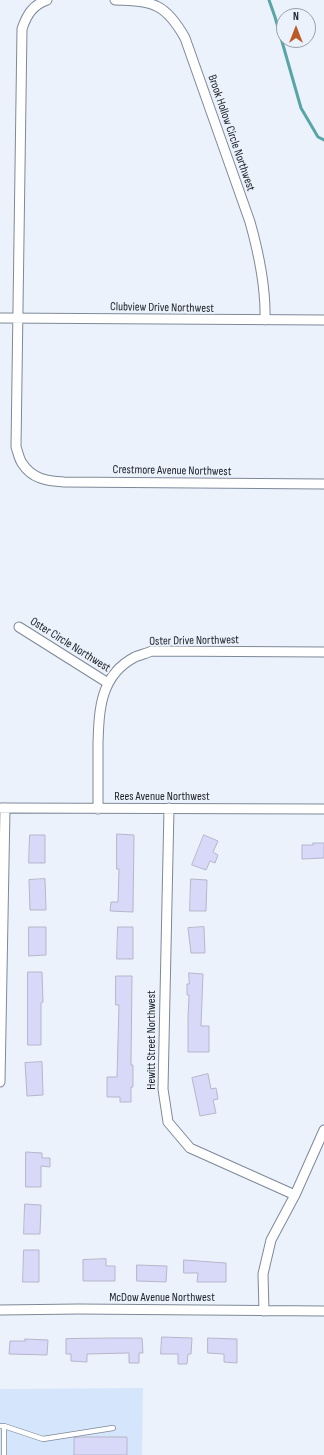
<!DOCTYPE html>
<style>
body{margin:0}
#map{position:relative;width:324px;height:1455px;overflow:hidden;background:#ebf2fc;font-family:"Sofia Sans Condensed",sans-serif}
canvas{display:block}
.north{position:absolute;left:276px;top:8px;width:40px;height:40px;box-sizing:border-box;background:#ebf2fc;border:1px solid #9aa0a8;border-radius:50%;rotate:0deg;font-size:11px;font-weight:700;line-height:16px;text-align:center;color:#20252b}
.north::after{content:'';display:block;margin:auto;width:14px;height:18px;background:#bd5926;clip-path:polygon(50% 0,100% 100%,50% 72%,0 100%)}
</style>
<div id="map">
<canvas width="324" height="1455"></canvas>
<div class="north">N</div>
</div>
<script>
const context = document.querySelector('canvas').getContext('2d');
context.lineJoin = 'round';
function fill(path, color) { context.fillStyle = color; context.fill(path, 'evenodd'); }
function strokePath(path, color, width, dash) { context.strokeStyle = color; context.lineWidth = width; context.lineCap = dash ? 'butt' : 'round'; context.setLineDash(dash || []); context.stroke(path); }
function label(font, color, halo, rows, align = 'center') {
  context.font = font + ' "Sofia Sans Condensed",sans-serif'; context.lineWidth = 4; context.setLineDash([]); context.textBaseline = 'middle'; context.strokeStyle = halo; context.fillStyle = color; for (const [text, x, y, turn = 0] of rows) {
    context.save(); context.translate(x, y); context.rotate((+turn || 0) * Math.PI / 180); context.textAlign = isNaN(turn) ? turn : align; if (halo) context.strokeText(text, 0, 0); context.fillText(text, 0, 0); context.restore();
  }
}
const built = new Path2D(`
 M143 1388 142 1455H0V1389Z`);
const stream = new Path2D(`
 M269 0 275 17 301 108 318 137 324 140`);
const building = new Path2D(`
 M117 834 134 835 133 912 110 911 111 902H118L119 869H117Z
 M30 835H45V863H29Z
 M204 835 218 841 213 852 218 855 215 863 210 861 206 870 192 865Z
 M313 843H324V858L302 859V845H313Z
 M45 879 46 910H30L29 880Z
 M191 879 207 880 206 911H190Z
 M29 927H46V955L29 956Z
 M118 927H133V959H117Z
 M204 927 205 953H191L188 928Z
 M28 972H42L43 1002 41 1003V1045H28Z
 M189 973 203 974 201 1026H209V1052H188V1019L189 995H187V984H189Z
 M116 976H132L131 1065H133V1087H131V1102H120V1097H107V1077H117L119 1005H116Z
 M42 1062 43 1095 27 1096 25 1063Z
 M208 1074 211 1089 216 1088 218 1099 213 1100 216 1113 200 1116 192 1078Z
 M26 1152 42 1153V1158H50V1167L41 1166V1187H26Z
 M25 1204 41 1205 40 1234H24Z
 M24 1250H39V1282H23Z
 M106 1259V1266H115V1281H83V1260Z
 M184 1260 226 1263V1282H197L198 1273H184Z
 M137 1265 167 1266 166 1282 137 1281Z
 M162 1337 192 1338 191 1354H188L187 1364H178V1354H161Z
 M113 1338H142L143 1353H139V1363H129V1353L87 1354V1362L71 1361V1354H66V1339Z
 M208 1338 237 1339V1363L224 1362V1354L208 1353Z
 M25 1339 48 1340 47 1355 9 1354 10 1341H25Z
 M81 1437H127V1455H74V1438Z`);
const service = new Path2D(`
 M0 1426H4L43 1439 113 1428
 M4 1455V1426`);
const minor = new Path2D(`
 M47 0C33 5 27 14 22 29L16 447C18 452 19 459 22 463 32 479 47 481 64 482L324 484
 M115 0C154 1 166 4 185 38L250 222C259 254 266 286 265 320
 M0 318 324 320
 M19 627 108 683
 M0 808 324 809
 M169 808 163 1089 168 1122 190 1148 295 1195
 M98 809C98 787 98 766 98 744 99 710 100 675 135 657 140 655 147 653 152 651L324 652
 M0 1082 5 808
 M0 1310 79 1309 324 1311
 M264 1311 263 1274 271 1240 295 1195 324 1130`);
const streetNames = [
 ["Brook Hollow Circle Northwest",231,133,71],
 ["Clubview Drive Northwest",162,308,1],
 ["Crestmore Avenue Northwest",172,471,1],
 ["Oster Drive Northwest",194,641,-1],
 ["Oster Circle Northwest",70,645,32],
 ["Rees Avenue Northwest",162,797],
 ["Hewitt Street Northwest",152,1040,-90],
 ["McDow Avenue Northwest",162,1298]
];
fill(built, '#d5e6fc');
strokePath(stream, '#58a5a6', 3);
fill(building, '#d8d8f9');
strokePath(building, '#b6b6c9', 1);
strokePath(service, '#7e8998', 6);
strokePath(minor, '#7e8998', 11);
strokePath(service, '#fff', 4.5);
strokePath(minor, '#fff', 9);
label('12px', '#20252b', '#ebf2fc', streetNames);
</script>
